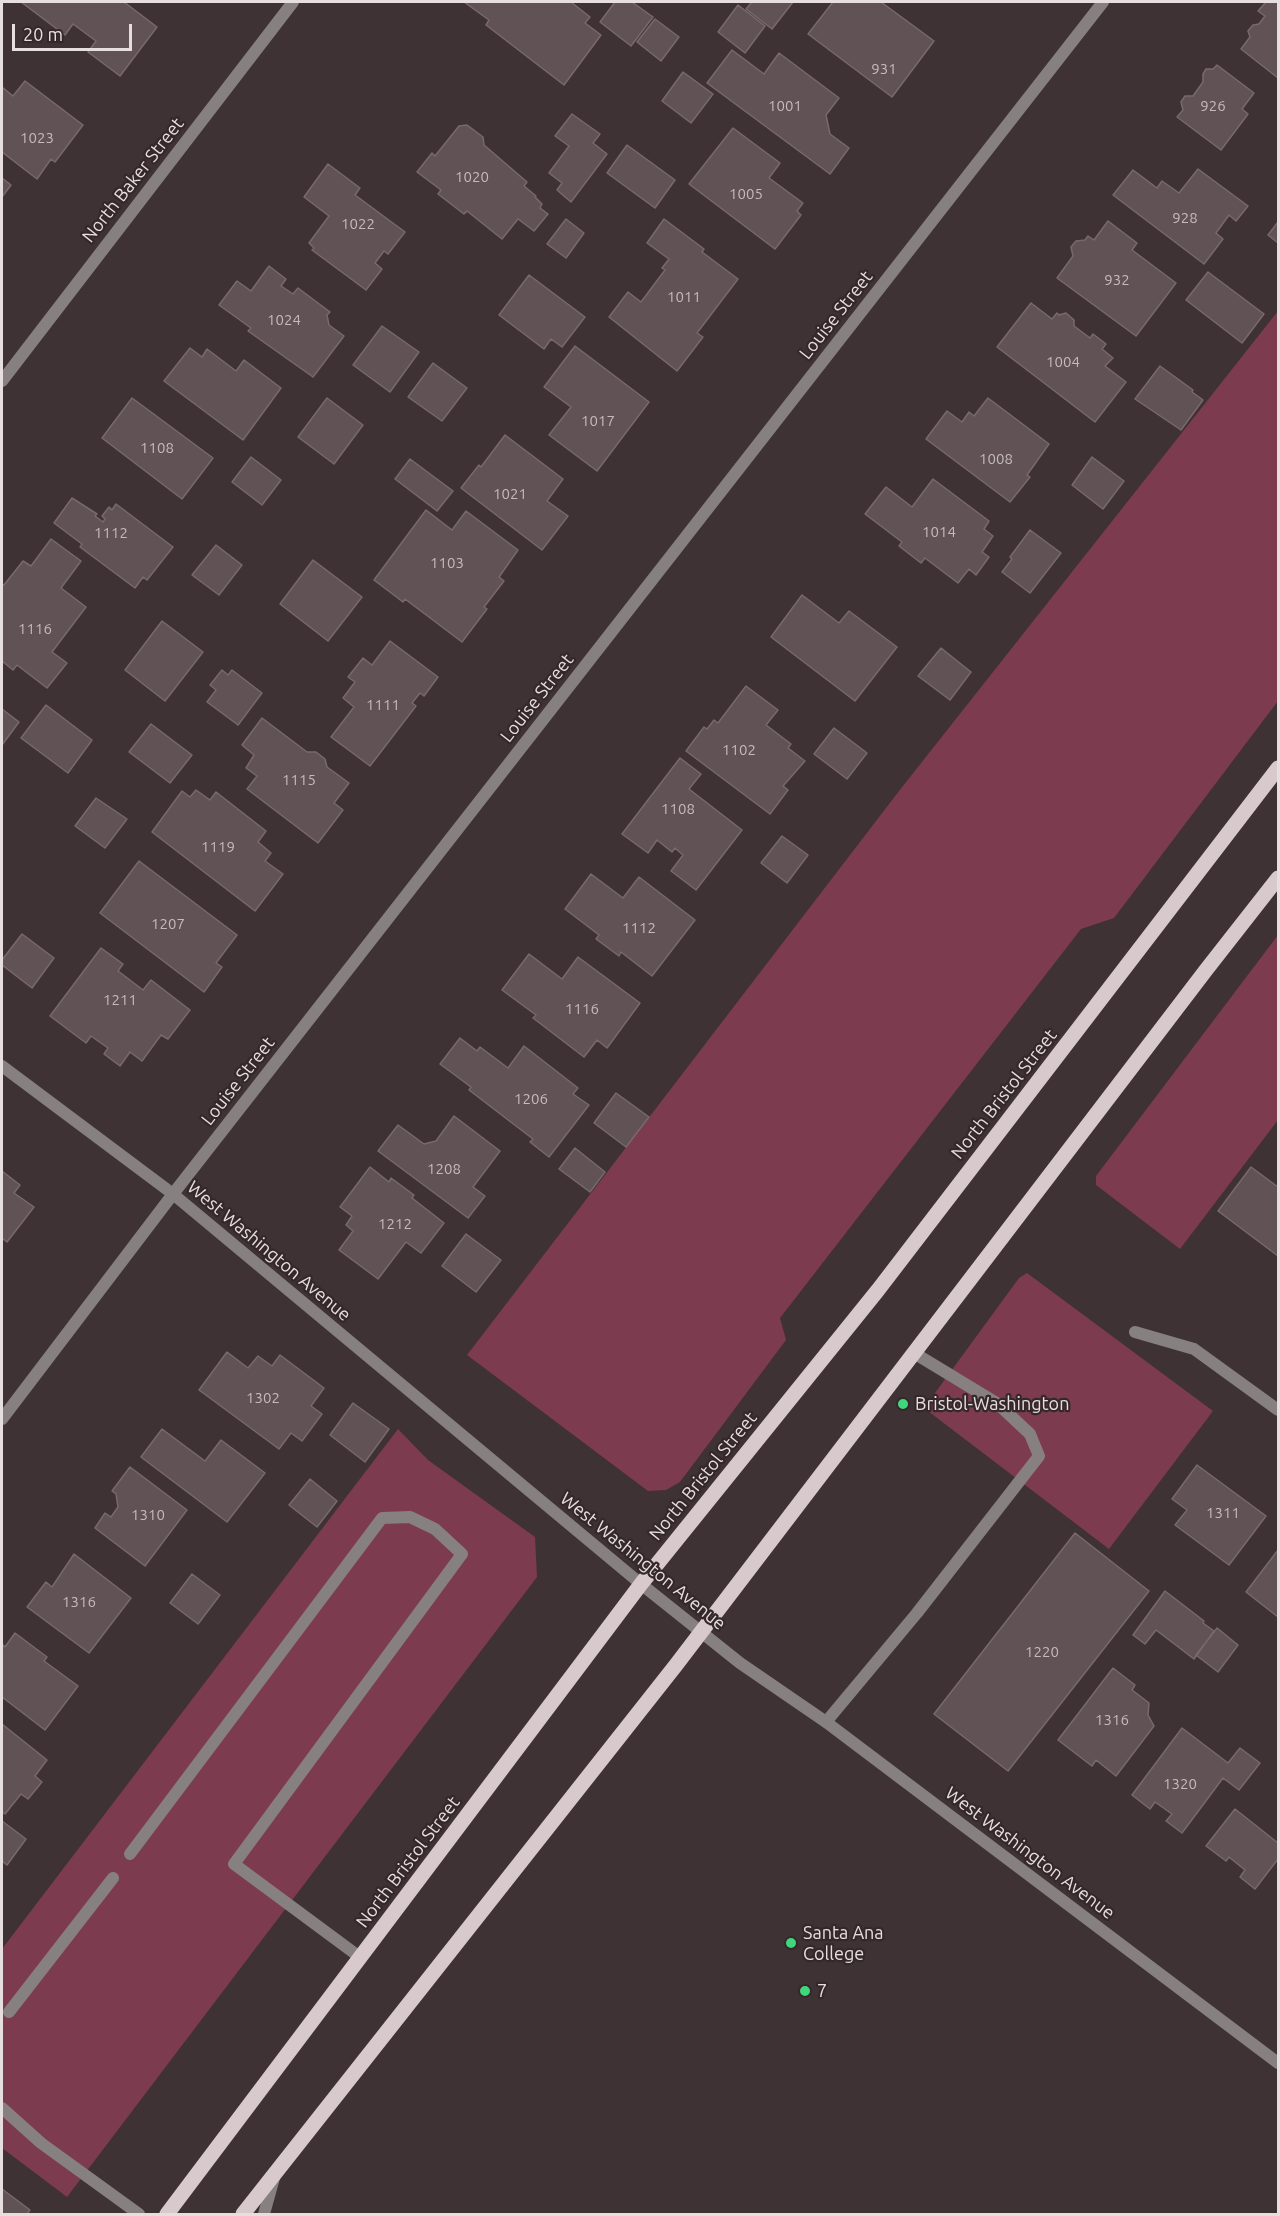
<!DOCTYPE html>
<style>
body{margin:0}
#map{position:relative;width:1280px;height:2216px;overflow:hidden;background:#3f3235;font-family:Ubuntu,sans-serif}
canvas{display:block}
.frame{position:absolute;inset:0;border:3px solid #e7dee0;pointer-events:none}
.scale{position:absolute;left:12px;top:24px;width:120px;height:27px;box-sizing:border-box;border:3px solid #e7dee0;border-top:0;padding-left:8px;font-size:18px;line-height:21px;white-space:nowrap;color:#e7dee0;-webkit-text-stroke:4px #35282b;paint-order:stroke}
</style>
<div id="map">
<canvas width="1280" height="2216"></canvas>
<div class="frame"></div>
<div class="scale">20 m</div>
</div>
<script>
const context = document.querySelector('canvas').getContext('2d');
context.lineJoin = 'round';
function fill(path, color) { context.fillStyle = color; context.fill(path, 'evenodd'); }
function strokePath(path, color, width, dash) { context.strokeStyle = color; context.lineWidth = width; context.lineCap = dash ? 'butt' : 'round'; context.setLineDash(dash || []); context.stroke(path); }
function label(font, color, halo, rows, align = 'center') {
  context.font = font + ' Ubuntu,sans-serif'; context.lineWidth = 4.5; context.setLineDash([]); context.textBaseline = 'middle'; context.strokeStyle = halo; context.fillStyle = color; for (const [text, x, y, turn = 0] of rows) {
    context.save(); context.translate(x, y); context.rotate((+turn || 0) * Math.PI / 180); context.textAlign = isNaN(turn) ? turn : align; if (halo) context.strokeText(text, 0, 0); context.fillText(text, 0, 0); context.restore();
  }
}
const green = new Path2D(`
 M1278 311V701L1114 918 1081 929 780 1318 786 1340 680 1482 666 1490 648 1491 467 1355 899 791Z
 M1278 935V1120L1180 1249 1096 1185V1176Z
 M1027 1273 1213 1411 1109 1549 924 1408 1019 1278Z
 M398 1429 428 1460 535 1537 537 1577 67 2197 2 2148V1949Z`);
const building = new Path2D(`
 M21 2H124L157 27 120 76 88 52 96 41 73 24 65 35Z
 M464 2H571L590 17 585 23 601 35 564 85 486 25 489 20Z
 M615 2H632L653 17 631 46 600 22Z
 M752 2H793L772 29 746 9Z
 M833 2H881L934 41 892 97 808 34Z
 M1266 2H1278V78L1241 49 1250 37 1248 31 1253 25 1259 24 1265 16 1258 11Z
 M738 5 765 26 745 53 718 32Z
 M655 19 679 37 661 61 637 42Z
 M732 50 764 74 779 53 839 98 826 115 830 134 849 148 830 174 707 83Z
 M1217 65 1254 93 1242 109 1248 114 1221 150 1177 117 1183 110 1181 102 1185 96H1193L1203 82V74L1206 69H1213Z
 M683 72 713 94 691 123 662 101Z
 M25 81 83 125 55 162 51 159 37 179 2 152V87L13 96Z
 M572 114 600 134 593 143 607 154 571 202 557 190 562 183 549 173 569 146 555 136Z
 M467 125 483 137 484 145 527 182 524 186 536 196 535 197 542 204 540 208 548 214 534 231 518 219 502 239 467 211 464 214 438 194 441 190 417 172 432 153 435 156 459 126Z
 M733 128 780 163 769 178 803 203 797 211 801 215 775 249 689 184Z
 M627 145 675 180 655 208 607 173Z
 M328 164 360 188 355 195 405 232 388 254 384 251 375 263 382 269 366 290 312 250 314 248 309 243 329 216 304 197Z
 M1198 169 1248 206 1236 221 1229 215 1216 233 1223 239 1204 264 1113 195 1133 170 1157 188 1162 181 1179 193Z
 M2 178 11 185 2 197Z
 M566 219 584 233 566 258 547 244Z
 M664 219 704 249 702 252 738 279 697 333 703 337 677 371 609 317 628 292 641 302 665 270 662 268 669 259 647 243Z
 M1108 221 1137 243 1132 250 1176 283 1136 336 1057 278 1073 256 1071 247 1076 241 1085 240 1088 236 1094 240Z
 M1278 222V243L1268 235Z
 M269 266 286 279 281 286 293 294 298 288 330 312 327 315 329 325 344 336 313 377 248 331 251 328 219 305 237 281 251 291Z
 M1208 272 1264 314 1242 343 1186 300Z
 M529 275 585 317 562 347 551 339 544 349 499 315Z
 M1031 303 1052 319 1057 313 1059 315 1066 313 1074 320V326L1090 338 1093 334 1106 344 1102 349 1113 358 1105 366 1126 382 1095 422 997 347Z
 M382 326 419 352 390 392 353 365Z
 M575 346 649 402 597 471 549 435 571 407 544 387Z
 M190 348 202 357 207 349 236 371 244 360 281 388 243 440 164 381Z
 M433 363 467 388 442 421 408 397Z
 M1160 366 1193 390 1192 392 1203 400 1181 430 1135 399Z
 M132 398 213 458 182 499 102 438Z
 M327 398 363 425 334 464 298 437Z
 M988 398 1049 444 1027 475 1030 477 1010 502 926 439 947 411 962 422 969 412 974 416Z
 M505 435 563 479 547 501 568 516 542 550 461 488 479 465 481 467Z
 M251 457 281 480 262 505 232 482Z
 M1092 457 1124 481 1103 509 1072 485Z
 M410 459 453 491 437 511 395 479Z
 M933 479 989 521 984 529 993 536 982 552 989 557 976 575 969 569 958 583 925 558 921 563 899 546 902 542 865 514 886 487 912 507Z
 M72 498 97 514 95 516 103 522 105 519 102 516 109 507 112 510 116 504 173 547 147 580 143 577 135 588 80 547 82 544 54 523Z
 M426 510 452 530 466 511 518 550 499 577 504 581 484 607 487 609 462 642 405 599 403 602 374 580Z
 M1030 530 1061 553 1030 593 1002 572 1012 559 1010 557Z
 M51 539 81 561 61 588 86 607 52 652 67 663 47 688 17 665 13 670 2 661V584L4 585 23 561 31 566Z
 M216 545 242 565 219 595 192 575Z
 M313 560 362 597 328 641 280 604Z
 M802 595 839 623 849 611 897 647 855 701 771 637Z
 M162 621 203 652 165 701 125 670Z
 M390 641 438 677 424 696 420 693 412 703 416 706 370 766 331 737 354 707 343 698 355 682 348 677 363 658 372 665Z
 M941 648 971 672 950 700 918 676Z
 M222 670 228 675 232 670 262 693 238 725 207 702 216 690 210 685Z
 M746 686 778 710 766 725 791 744 788 748 805 761 783 786 788 790 770 814 686 751 704 727 707 729 714 720 718 723Z
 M46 705 92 740 68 773 21 738Z
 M2 709 19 722 2 745Z
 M262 718 307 752H316L325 759 327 767 349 783 334 803 343 810 318 843 247 789 257 776 246 768 254 755 242 745Z
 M151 724 192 755 170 783 129 752Z
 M834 728 867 753 847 779 814 754Z
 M680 758 701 774 689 789 742 830 696 890 671 871 683 855 675 848 672 852 657 840 648 853 622 834Z
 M196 790 210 800 216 792 266 831 258 842 271 853 265 861 283 874 255 911 152 832 182 791 190 797Z
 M96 798 127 819 105 848 75 826Z
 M782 836 808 855 787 883 761 863Z
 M139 861 237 935 216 963 222 967 204 992 100 913Z
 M591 874 623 898 639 877 695 920 652 976 621 952 619 956 596 939 599 935 565 909Z
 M22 934 54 958 32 988 2 965V960Z
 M101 948 123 964 118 971 143 990 151 980 190 1010 168 1039 161 1035 142 1061 130 1052 120 1066 104 1054 108 1048 91 1036 86 1043 50 1016Z
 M529 954 562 979 578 957 640 1003 607 1048 597 1040 584 1057 533 1018 536 1015 502 990Z
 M460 1038 477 1051 480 1047 508 1068 524 1046 578 1088 573 1094 589 1105 549 1157 530 1142 533 1139 469 1090 471 1087 440 1064Z
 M616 1093 649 1117 626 1147 594 1123Z
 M454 1116 500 1151 473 1187 485 1196 468 1218 378 1151 398 1125 424 1144 436 1141Z
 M575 1148 605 1172 590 1192 559 1169Z
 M370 1167 389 1182 391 1178 414 1195 412 1198 444 1223 421 1253 406 1242 378 1279 339 1250 353 1231 346 1225 352 1216 340 1207Z
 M1251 1167 1278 1187V1256L1218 1211Z
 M2 1171 20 1185 14 1193 34 1207 7 1242 2 1238Z
 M466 1234 501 1260 476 1292 442 1266Z
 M227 1352 248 1368 258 1356 272 1366 280 1355 324 1388 311 1406 322 1414 302 1441 291 1433 279 1449 199 1390Z
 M353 1403 389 1429 365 1462 330 1435Z
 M162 1429 205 1461 221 1440 265 1473 227 1522 141 1457Z
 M1197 1465 1266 1516 1229 1565 1175 1525 1187 1510 1172 1499Z
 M130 1467 187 1510 145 1566 95 1528 105 1513 111 1517 118 1507 116 1494 112 1491Z
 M310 1479 337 1501 317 1527 289 1505Z
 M1075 1533 1149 1591 1008 1771 934 1714Z
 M1278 1550V1617L1246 1592Z
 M74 1554 131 1598 89 1653 27 1607 46 1582 52 1587Z
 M192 1574 220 1595 198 1624 170 1603Z
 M1165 1591 1204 1621 1203 1623 1214 1631 1194 1659 1156 1630 1145 1644 1133 1635Z
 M1217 1628 1238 1645 1218 1672 1196 1655Z
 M15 1633 47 1657 44 1661 78 1686 45 1730 2 1697V1644L5 1647Z
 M1113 1668 1135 1685 1132 1690 1149 1703 1148 1715 1154 1726 1116 1776 1096 1760 1092 1766 1058 1740Z
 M2 1724 47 1760 35 1776 42 1782 28 1799 21 1794 5 1814 2 1812Z
 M1182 1728 1228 1763 1240 1748 1260 1763 1239 1790 1223 1778 1182 1833 1166 1821 1172 1814 1155 1802 1150 1809 1132 1795Z
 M1235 1809 1278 1843V1859L1255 1889 1240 1877 1245 1870 1229 1857 1226 1861 1206 1846Z
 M2 1821 26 1839 7 1865 2 1861Z
 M2 2189 30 2210 27 2214H2Z`);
const service = new Path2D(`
 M826 1722 917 1613 1039 1456 1030 1434 998 1404 914 1353
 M130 1854 382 1518 410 1517 435 1529 462 1554 234 1864 361 1958
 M9 2012 113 1878
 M2 2108 41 2143 139 2214
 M264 2214 274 2178`);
const minor = new Path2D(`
 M2 381 293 2
 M2 1066 173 1194 641 1584
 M1135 1332 1194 1349 1278 1410
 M2 1419 173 1194 1103 2`);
const tertiary = new Path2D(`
 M641 1584 740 1663 826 1722 1278 2063`);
const primary = new Path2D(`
 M167 2214 641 1584 878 1290 1278 768
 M243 2214 676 1665 1206 970 1278 878`);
const markers = [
 [903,1404,6,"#40d77c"],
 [791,1943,6,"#40d77c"],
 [805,1991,6,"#40d77c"]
];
const numberNames = [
 ["931",884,69],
 ["1001",785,106],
 ["926",1213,106],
 ["1023",37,138],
 ["1020",472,177],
 ["1005",746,194],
 ["928",1185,218],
 ["1022",358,224],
 ["932",1117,280],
 ["1011",684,297],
 ["1024",284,320],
 ["1004",1063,362],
 ["1017",598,421],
 ["1108",157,448],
 ["1008",996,459],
 ["1021",510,494],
 ["1014",939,532],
 ["1112",111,533],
 ["1103",447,563],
 ["1116",35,629],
 ["1111",383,705],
 ["1102",739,750],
 ["1115",299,780],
 ["1108",678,809],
 ["1119",218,847],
 ["1207",168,924],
 ["1112",639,928],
 ["1211",120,1000],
 ["1116",582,1009],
 ["1206",531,1099],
 ["1208",444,1169],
 ["1212",395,1224],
 ["1302",263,1398],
 ["1311",1223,1513],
 ["1310",148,1515],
 ["1316",79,1602],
 ["1220",1042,1652],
 ["1316",1112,1720],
 ["1320",1180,1784]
];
const streetNames = [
 ["North Baker Street",133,180,-52],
 ["Louise Street",836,315,-52],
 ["Louise Street",537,698,-52],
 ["Louise Street",238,1081,-52],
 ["North Bristol Street",1004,1094,-52],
 ["West Washington Avenue",269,1251,40],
 ["North Bristol Street",703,1476,-51],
 ["West Washington Avenue",643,1561,39],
 ["West Washington Avenue",1030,1853,37],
 ["North Bristol Street",408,1862,-53]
];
const poiNames = [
 ["Bristol-Washington",915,1404],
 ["Santa Ana",803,1933],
 ["College",803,1954],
 ["7",817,1991]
];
fill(green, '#7c3b4e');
fill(building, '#605255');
strokePath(building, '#78696c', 1.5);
strokePath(service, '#878081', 12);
strokePath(minor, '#878081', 12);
strokePath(tertiary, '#878081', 12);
strokePath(primary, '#d8c9cc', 15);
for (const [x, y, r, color] of markers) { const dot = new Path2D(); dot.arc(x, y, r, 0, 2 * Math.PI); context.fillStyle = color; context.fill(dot); strokePath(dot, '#35282b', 2); }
label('15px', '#c5bbbd', null, numberNames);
label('18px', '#e7dee0', '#35282b', streetNames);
label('18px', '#e7dee0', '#35282b', poiNames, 'left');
</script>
